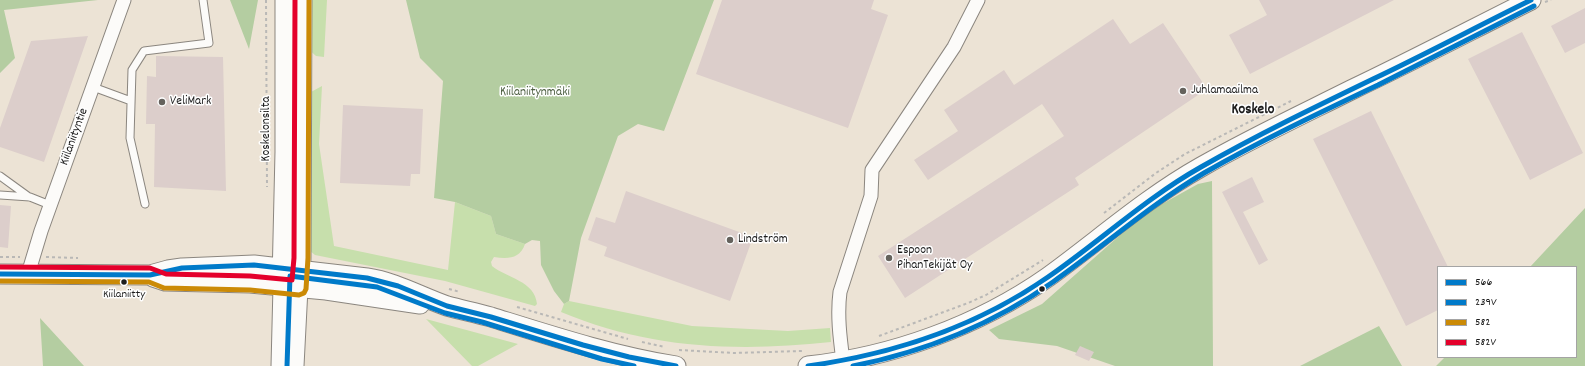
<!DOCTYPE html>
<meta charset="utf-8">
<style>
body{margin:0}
#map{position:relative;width:1585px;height:366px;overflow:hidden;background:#ece3d5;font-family:Dekko,sans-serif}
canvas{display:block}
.legend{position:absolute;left:1437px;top:266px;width:140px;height:92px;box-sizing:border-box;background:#fff;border:1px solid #a4a4a4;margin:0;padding:5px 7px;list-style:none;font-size:12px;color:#1c1c1c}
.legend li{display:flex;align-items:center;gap:8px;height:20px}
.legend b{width:20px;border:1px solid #a4a4a4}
</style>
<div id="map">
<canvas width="1585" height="366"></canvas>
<ul class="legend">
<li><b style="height:5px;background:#007ac9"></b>566</li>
<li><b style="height:5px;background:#007ac9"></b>239V</li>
<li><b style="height:5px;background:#cb8a06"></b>582</li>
<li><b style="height:5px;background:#e4002b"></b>582V</li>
</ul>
</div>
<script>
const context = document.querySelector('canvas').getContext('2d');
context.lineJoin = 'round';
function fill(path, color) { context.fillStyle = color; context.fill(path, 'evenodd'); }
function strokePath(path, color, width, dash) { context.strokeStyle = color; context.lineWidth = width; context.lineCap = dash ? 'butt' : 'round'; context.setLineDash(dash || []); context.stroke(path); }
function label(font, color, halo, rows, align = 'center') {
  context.font = font + ' Dekko,sans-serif'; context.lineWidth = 3; context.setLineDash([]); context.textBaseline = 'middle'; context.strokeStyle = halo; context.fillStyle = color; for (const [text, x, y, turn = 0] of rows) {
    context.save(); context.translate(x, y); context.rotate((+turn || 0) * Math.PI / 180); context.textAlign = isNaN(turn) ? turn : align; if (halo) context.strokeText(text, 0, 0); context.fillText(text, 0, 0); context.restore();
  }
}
const green = new Path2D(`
 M307 0H327L324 57 316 56 307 48Z
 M322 86 319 144 334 246 448 270 455 202 491 216 496 234 525 244C520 259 508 259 494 257L491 262 492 266C507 278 535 281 537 304L535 306 445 281 315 255 310 251 311 92Z
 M569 301 692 326 788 331 830 328 831 342C738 352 649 349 561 312L564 304Z
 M426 319 518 344 478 366H472Z`);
const forest = new Path2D(`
 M0 0H98L4 10 15 58 0 73Z
 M230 0H258L249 49Z
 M406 0H714L664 131 638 124 618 136 581 238 569 301 564 304 554 291 541 265 540 241 532 240 525 244 496 234 491 216 455 202 434 198 443 81 420 58Z
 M1212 181 1213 366H1115L1057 346 999 339 989 330 1042 304 1144 214 1198 184Z
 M1585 208V366H1436L1445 357H1576V267H1530Z
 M40 318 84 366H43Z
 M1379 326 1402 366H1300Z`);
const building = new Path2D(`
 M722 0H874L871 9 888 15 848 128 696 74Z
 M1259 0H1394L1250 74 1229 35 1267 15Z
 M1585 8V43L1565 53 1551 26Z
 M1113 19 1130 44 1163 23 1207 89 1075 178 1079 185 905 298 878 256 1064 136 1042 104 928 180 914 160 958 131 944 110 1004 70 1014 85Z
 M1522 32 1583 153 1530 180 1468 59Z
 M88 36 44 162 0 147V128L31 41Z
 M156 56 223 57 226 191 154 187 155 124H146L147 76 156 77Z
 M343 105 423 109 420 174H411L410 186 340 183Z
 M1371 111 1448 267H1438V310L1406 326 1313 139Z
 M1252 177 1264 202 1243 212 1268 260 1259 265 1222 192Z
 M626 191 753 237 730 301 604 256 607 247 588 240 596 217 615 223Z
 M0 205 11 206 8 248 0 247Z
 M1080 346 1094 352 1089 361 1075 355Z`);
const path = new Path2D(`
 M266 0 267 187
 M1545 2 1551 0
 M1104 213 1156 173 1185 154 1291 101
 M0 257H20
 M46 257 78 258
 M449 289 460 292
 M517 307 628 339
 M879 336 968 303 986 295 1043 260
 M642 342 665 347
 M679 350 734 353 802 351`);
const service = new Path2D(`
 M93 87 131 101
 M0 176 29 197
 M0 195 30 197 50 205
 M145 204 130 138 132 70 144 51 209 43 203 0`);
const minor = new Path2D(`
 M28 274 41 231 124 0
 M843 361C840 338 837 315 840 292L871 196 872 170 954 47 978 0`);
const tertiary = new Path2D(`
 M280 366 282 286
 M295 366 299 288`);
const secondary = new Path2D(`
 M0 274 150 275 168 270 182 268 254 265 367 278C395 282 421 297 447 306 462 310 477 313 491 317 552 336 613 356 676 366
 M153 277 165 281 250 283 326 290 420 304
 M282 281 285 152V0
 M300 283 301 258 302 0
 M808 366C892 357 978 326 1048 277 1099 240 1146 198 1201 167 1250 139 1301 115 1351 90 1412 61 1471 30 1531 0`);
const bus1 = new Path2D(`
 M0 274 150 275 182 268 254 265 367 278 398 286 447 306 491 317 583 345 629 357 676 366
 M808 366C894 354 976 327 1048 277 1100 241 1146 198 1201 167 1257 135 1315 107 1373 79 1426 54 1478 26 1531 0`);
const bus2 = new Path2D(`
 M287 366 290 276 377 287 445 313 482 322 602 359 634 366
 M853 366C924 352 993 324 1053 282 1104 246 1150 205 1204 173 1260 141 1319 113 1378 85 1430 59 1482 32 1534 6`);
const bus3 = new Path2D(`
 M0 281 149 282 164 288 250 290 299 295 304 293 306 289 308 258 309 0`);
const bus4 = new Path2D(`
 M0 267 150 268 166 274 250 276 292 280 294 258 295 0`);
const markers = [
 [1183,91,4,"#65625d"],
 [162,102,4,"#65625d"],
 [730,240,4,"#65625d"],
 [889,258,4,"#65625d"],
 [124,282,3.5,"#1c1c1c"],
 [1042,289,3.5,"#1c1c1c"]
];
const busNames = [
 ["Kiilaniitty",124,295]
];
const poiNames = [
 ["Juhlamaailma",1191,91],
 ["VeliMark",170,102],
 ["Lindström",738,240],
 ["Espoon",897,251],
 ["PihanTekijät Oy",897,266]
];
const parkNames = [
 ["Kiilaniitynmäki",535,93]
];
const streetNames = [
 ["Koskelonsilta",267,129,-90],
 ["Kiilaniityntie",75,137,-70]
];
const quarterNames = [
 ["Koskelo",1253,111]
];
fill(green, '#c7dfac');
fill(forest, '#b4cda1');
fill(building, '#dccecb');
strokePath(service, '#8b867f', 9);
strokePath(minor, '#8b867f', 15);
strokePath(tertiary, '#8b867f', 19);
strokePath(secondary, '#8b867f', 21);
strokePath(path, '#b9b8b6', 2, [3, 3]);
strokePath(service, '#fcfbf9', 7);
strokePath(minor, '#fcfbf9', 13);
strokePath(tertiary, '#fcfbf9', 17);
strokePath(secondary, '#fcfbf9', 19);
strokePath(bus1, '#007ac9', 5);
strokePath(bus2, '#007ac9', 5);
strokePath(bus3, '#cb8a06', 5);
strokePath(bus4, '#e4002b', 5);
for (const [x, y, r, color] of markers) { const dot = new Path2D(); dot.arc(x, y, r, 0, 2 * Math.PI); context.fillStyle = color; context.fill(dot); strokePath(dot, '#fff', 1.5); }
label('12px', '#1c1c1c', '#fff', busNames);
label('13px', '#1c1c1c', '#fff', poiNames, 'left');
label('13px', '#4d5f42', '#fff', parkNames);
label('13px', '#1c1c1c', '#fff', streetNames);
label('bold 15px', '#1c1c1c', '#fff', quarterNames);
</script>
